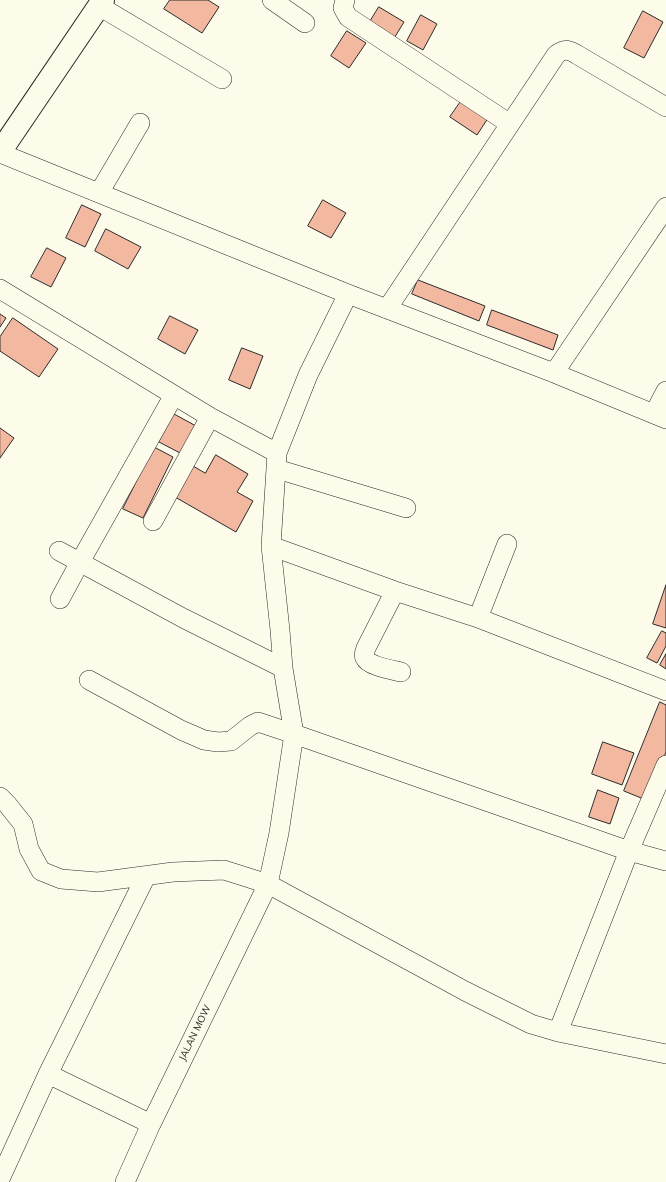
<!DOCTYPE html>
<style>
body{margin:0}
canvas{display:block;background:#fdfbea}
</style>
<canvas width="666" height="1182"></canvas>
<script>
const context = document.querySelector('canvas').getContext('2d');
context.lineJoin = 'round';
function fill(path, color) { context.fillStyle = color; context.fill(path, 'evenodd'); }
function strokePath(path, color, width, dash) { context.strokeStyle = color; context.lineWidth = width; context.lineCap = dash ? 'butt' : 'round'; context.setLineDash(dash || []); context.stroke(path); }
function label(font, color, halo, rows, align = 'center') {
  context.font = font + ' Mulish,sans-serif'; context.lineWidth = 3; context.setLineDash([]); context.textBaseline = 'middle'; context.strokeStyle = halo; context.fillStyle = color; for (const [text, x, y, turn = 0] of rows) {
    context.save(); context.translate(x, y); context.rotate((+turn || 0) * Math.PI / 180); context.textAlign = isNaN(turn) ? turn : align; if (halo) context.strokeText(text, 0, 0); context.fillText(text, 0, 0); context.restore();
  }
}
const building = new Path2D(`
 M170 0H208L219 7 202 33 164 9Z
 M379 7 404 22 393 40 368 25Z
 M643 11 663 22 644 58 624 48Z
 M421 15 437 24 423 50 407 41Z
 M347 31 366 43 349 68 331 56Z
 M464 97 490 115 477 135 450 117Z
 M323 200 346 213 331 238 308 226Z
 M82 205 101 214 85 247 66 238Z
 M106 229 141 247 128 269 95 251Z
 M47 248 66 258 51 287 31 277Z
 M418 280 485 306 479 321 412 294Z
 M492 310 558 335 553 350 487 325Z
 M0 314 6 318 0 327Z
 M170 316 198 330 185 354 158 339Z
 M13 318 58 349 39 377 0 351V337Z
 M242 348 263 356 250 389 229 380Z
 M174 414 196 426 182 454 159 442Z
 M0 428 14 438 0 458Z
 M154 447 173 457 143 518 123 509Z
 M216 455 248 474 237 492 253 501 236 532 175 497 193 466 205 473Z
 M666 585V628L653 624Z
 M662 631 666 633V646L657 663 647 658Z
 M666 654V669L660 665Z
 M660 702 666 705V752L646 800 624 791Z
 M603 742 634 753 622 785 592 774Z
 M598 790 619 798 610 824 589 817Z`);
const minor = new Path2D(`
 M272 0 305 23
 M345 0 343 8 348 17 510 124
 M99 6 222 79
 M0 153 348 294 554 373 666 419
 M99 193 140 123
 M0 289 210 417 277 453
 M348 294 308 375 277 453 271 546 280 630 283 668 294 734 629 851 666 861
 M387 309 556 55C563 49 567 49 576 54L666 107
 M554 373 666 207
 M654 414 666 391
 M277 469 406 508
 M153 521 210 417
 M271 546 395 591 478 618 666 691
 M59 551 183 618 283 668
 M395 591 366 648C365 651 363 655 365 658 368 666 393 670 401 672
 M60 599 80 562 174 395
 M478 618 507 544
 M89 680 181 730 204 740 218 742 231 741 250 726 258 722 294 734 279 833 268 884 151 1124 125 1182
 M0 797 7 804 23 824 29 849 41 871 61 879 98 882 173 872 224 870 268 884 465 991 531 1024 558 1032 666 1054
 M558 1032 629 851 666 765
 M48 1074 151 1124
 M0 1179 48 1074 146 876`);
const secondary = new Path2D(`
 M0 152 103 0`);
const streetNames = [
 ["JALAN MOW",195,1033,-64]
];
fill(building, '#f2b8a0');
strokePath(building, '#2b2b2b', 1);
strokePath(minor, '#2b2b2b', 20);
strokePath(secondary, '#2b2b2b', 24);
strokePath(minor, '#fdfbea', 19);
strokePath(secondary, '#fdfbea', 22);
label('10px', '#2b2b2b', '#fdfbea', streetNames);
</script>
